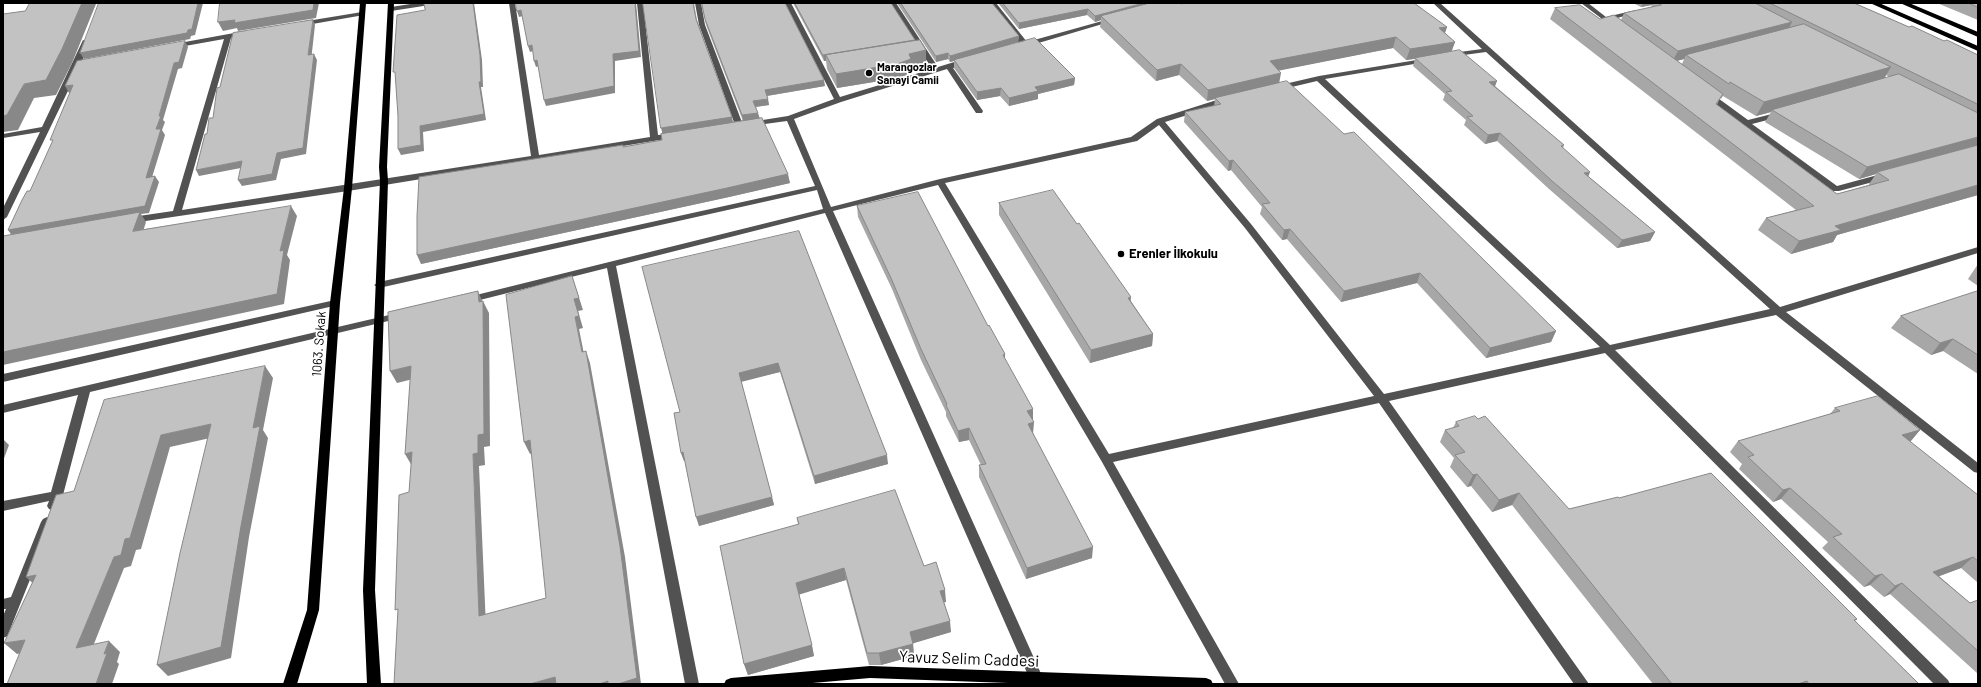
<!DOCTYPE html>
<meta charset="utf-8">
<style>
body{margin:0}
#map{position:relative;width:1981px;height:687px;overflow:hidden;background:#fff;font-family:Barlow,sans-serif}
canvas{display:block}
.frame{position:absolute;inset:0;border:4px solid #000;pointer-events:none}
</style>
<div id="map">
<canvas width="1981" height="687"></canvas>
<div class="frame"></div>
</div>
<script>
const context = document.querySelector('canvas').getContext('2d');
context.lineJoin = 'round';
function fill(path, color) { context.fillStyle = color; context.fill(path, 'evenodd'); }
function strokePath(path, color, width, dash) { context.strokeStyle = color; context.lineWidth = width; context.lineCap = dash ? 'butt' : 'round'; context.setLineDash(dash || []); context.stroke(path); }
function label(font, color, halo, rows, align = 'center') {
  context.font = font + ' Barlow,sans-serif'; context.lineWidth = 3.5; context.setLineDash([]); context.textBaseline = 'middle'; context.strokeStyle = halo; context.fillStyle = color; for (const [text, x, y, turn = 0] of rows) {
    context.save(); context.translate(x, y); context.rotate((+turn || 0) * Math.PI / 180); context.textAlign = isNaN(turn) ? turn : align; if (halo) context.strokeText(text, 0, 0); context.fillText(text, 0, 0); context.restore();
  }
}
const minor = new Path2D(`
 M417 3H433L430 5 391 11 388 9 391 7Z
 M509 3H515L539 155 650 137 637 3H643L658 135 675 133H678V137L348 191 132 223 128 220 132 217 173 211 224 39 174 48 170 46 174 44 245 31 249 33 247 34 231 38 182 210 531 156Z
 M695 3H701L705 25 743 125 742 127H736L735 125 699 25Z
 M785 3H791L840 97 932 69 890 3H896L938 67 964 59H970V63L953 68 983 111 982 113H976L947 69 841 102 794 119 831 207 940 179 1131 137 1157 119 1223 98H1229V102L1165 122 1251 224 1384 394 1600 347 1317 81 1279 90 1275 88 1276 86 1319 76 1429 58V62H1426L1325 79 1610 345 1770 309 1486 52 1449 57 1448 55 1452 53 1482 49 1433 3H1440L1780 307 1978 247V253L1786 312 1978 463V473L1974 472 1776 315 1615 350 1948 680 1950 684H1934L1605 353 1389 401 1589 684H1574L1379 403 1113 462 1239 684H1225L1102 462 938 185 833 211 1043 678 1041 682 1036 684 1031 682 825 213 616 266 699 684H685L607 268 468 303 463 300 468 297 823 209 817 190 379 288 374 285 379 282 815 186 787 121 750 126 746 124 750 122 788 116 834 99ZM1159 125 1245 228 1374 396 1109 454 945 183 1137 141Z
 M989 3H996L1027 42 1113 18 1116 20 1025 47H1022Z
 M1581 3H1588L1606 17 1636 10 1639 12 1610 20 1617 26 1614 28Z
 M362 12 364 13V15L301 26 298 24 301 22Z
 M83 40 90 42 81 64 7 217 3 220V208L40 132 3 138V134L42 127Z
 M1705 93H1711L1748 120 1780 112H1783V116L1752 124 1837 186 1885 173 1889 176 1888 178 1839 191H1833L1705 97Z
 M335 300 338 301 340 303 338 305 3 382V374Z
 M402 312 405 313 407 315 405 317 90 392 63 495 57 509 53 511 49 509 47 506 49 501 3 511V501L51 492 78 395 3 413V405Z
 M47 517 51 519 53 522 9 632 8 636 3 638V616L6 609H3V599L11 597 41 522 43 519Z`);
const major = new Path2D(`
 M360 3H366L352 188 340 303 319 610 297 684H283L307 610 330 303 344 188Z
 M388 3H394L387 167 388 181 375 590 381 684H367L363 590 380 181 379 167Z
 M1870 3H1879L1978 46V51Z
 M1900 3H1909L1978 32V37Z
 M870 666 1206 678 1211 680 1213 684H1036L870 678 801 684H724L726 680 731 678Z`);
const wall = new Path2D(`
 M694 3 697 20 733 122 743 121 706 25 701 3 825 86 767 96 769 105 756 107 759 118 790 183 729 197 421 264 624 147 662 140V133Z
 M793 3H891L915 40 926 50V64L912 67V73L898 78 837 88 827 69 826 61H824Z
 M897 3H992L1019 36 1018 42 982 53 1075 78 1074 85 1038 94V99L1009 106 1000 96 977 100 954 68V61L950 62 948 59 936 62Z
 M998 3H1180L1181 4 1447 27 1445 33 1455 42 1451 52 1495 86 1564 145 1563 148 1588 176 1655 232 1650 241 1617 248 1549 189 1497 141 1485 144 1464 125 1466 120 1443 100 1445 94 1413 66 1415 59 1406 60 1393 48 1279 70V83L1344 134 1556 331 1551 342 1486 358 1417 283 1341 302 1287 239 1282 240 1260 214 1262 207 1231 170 1228 171 1184 122 1185 112 1214 106 1215 99 1207 101 1179 75 1156 81 1100 27 1101 20 1095 22 1087 15 1019 29Z
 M1633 3H1854L1909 27 1978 55V195L1837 235 1833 242 1791 254 1758 230 1766 218 1796 210 1550 19 1555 8 1600 19 1621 20 1624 13 1651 7 1652 5 1641 7ZM1684 59 1682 64 1677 61ZM1886 75 1890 77 1884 79ZM1723 96 1756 116 1771 112 1765 122 1859 179 1876 174 1869 184V185L1837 194 1717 105 1720 98 1721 99Z
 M1937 3H1978V20Z
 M999 203 1131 301 1153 334 1152 346 1090 363 999 215Z
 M857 206 988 326 1005 354V359L1033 420V433L1092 558 1026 579 979 477V465H981L969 440 959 442 946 416V412L921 360 892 289 858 217Z
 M799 231 888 464 815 484 780 372 741 381 774 505 699 526 685 461H684L681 453 680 412Z
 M1978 264V286L1968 279Z
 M1978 291V374L1943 351 1931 355 1891 328 1901 316Z
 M1835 408 1920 430 1910 442 1978 495V583L1961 568 1939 576 1970 603 1978 600V674L1890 594 1884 597 1870 585 1864 587 1822 548 1828 542 1781 499 1773 502 1739 469 1742 464 1730 452 1738 441 1830 414Z
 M1456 422 1569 509 1619 498 1857 619 1855 621 1919 684H1653L1512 505 1492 512 1471 486 1467 487 1450 467 1454 458 1440 442 1445 430 1453 428Z
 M797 518 924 566 946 602H944L951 632 913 643 914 656 881 665H869L846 580 799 594 814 656 748 675 744 664 798 524Z`);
const shadedWall = new Path2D(`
 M79 3H95L96 4 72 63 56 95 34 98 18 130 3 132V116Z
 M198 3H203L195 35 191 36 190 39 84 59 80 53Z
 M314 3H319L316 18 238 31 237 28 223 31 218 22Z
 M473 3H474L482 60 483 87H481L486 120 423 132 424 151 401 155 398 149 420 126 479 82Z
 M635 3H636L641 57 615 61V93L546 106 544 100 613 54Z
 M1144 3H1165L1101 16V20L1095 22V16Z
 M1643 3H1653L1652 5 1641 7Z
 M1088 9 1087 15 1019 29V23Z
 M521 10 523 16 519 17 517 11Z
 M313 20 315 25 311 61 308 55Z
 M1792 22 1786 34 1686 55 1684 59 1672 62 1678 51Z
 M1447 27 1443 38 1439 28Z
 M1019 36 1018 42 950 62V56Z
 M1396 37 1393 48 1267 73 1270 61Z
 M185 41 188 47 182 68 178 69 163 120 165 122 162 130 165 135 150 184 146 178 156 129 159 116 174 63Z
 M1455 42 1451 53 1406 60 1410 49Z
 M532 45 533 51 530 52 528 46Z
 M926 50V64L912 67V73L898 78 837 88 836 74 909 54Z
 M948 53V59L936 62V56Z
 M314 54 317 60 306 154 281 159 276 180 242 186 238 180 277 153Z
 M823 55H826V61H824Z
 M537 60 539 66 536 67 534 61Z
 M1181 64 1179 75 1156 81 1157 70Z
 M1891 67 1882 82 1772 110 1771 112 1756 116 1764 102Z
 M1281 73 1279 84 1215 98V99L1207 101 1208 90Z
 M1075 78 1074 85 1038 94V99L1009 106V98L1035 87Z
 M824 80 825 86 766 96 765 90Z
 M1497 81 1494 89 1489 82Z
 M73 85 77 91 69 93 65 86Z
 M1001 88 1000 96 977 100V92Z
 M768 99 769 105 754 107 753 101Z
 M758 113 760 119 743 121 742 115Z
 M732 117 733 123 663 135 661 128Z
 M1500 133 1497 141 1485 144 1488 135Z
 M1978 137V146L1877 172 1876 174 1859 179 1867 167Z
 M1233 160 1231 170 1228 171 1229 161Z
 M242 161 246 167 199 176 196 170Z
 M1590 172 1587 180 1584 173Z
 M788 174 790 183 729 197 421 264 417 255Z
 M155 176 159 182 149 213 141 214 146 222 140 241 133 231 13 237 8 230Z
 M1978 185V195L1837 235 1833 242 1791 254 1799 241 1835 226Z
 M291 206 297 216 287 255 290 260 284 304 3 365V352L280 251Z
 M1290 229 1287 239 1282 240 1284 230Z
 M1655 232 1650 241 1617 248 1622 240Z
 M1420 273 1417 283 1341 302 1344 291Z
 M572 276 583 310 578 311 583 328 579 329 586 364 582 352 575 317Z
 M478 291 483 303V301L489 313 490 446 484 447 485 465 479 466 486 627 479 616 473 454 479 302Z
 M1131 297 1130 309 1128 298Z
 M1556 331 1551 342 1486 358 1490 348Z
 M1153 334 1152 346 1090 363 1091 350Z
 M1953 339 1943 351 1931 355 1940 343Z
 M586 351 590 363 625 557 641 684H618Z
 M1005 354V365L1003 355Z
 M778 363 780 372 741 382 739 373Z
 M265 366 273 378 263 430 268 438 249 537 231 658 168 676 157 665 253 428Z
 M411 366 417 378 397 383 390 371Z
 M1033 409V421L1027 411Z
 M1034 422 1033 434 1028 424Z
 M211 424 219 436 170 447 141 549 136 550 131 566 124 568 88 659 76 648 114 557 125 539 161 435Z
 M969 428V440L959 442 958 431Z
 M1920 430 1910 442 1902 435Z
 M3 439 9 445 3 461Z
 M530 440 535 452 530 454 524 442Z
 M412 452V466L405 454Z
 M683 452 686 461H684L681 453Z
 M887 455 888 464 815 484 814 476Z
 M1477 474 1471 486 1467 487 1473 475Z
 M1790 488 1781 499 1773 502 1783 490Z
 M1519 493 1512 505 1492 512 1499 500Z
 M772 497 774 505 699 526 696 517Z
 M1093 547 1092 558 1026 579 1027 568Z
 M1973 557 1961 568 1921 583 1933 572Z
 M844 568 846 580 798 595 796 583Z
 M1882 574 1870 585 1864 587 1875 576Z
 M36 575 38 588 26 577Z
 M1902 583 1890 594 1884 597 1895 586Z
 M945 590 946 602 941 603 940 591Z
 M950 621 951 632 911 644 910 632Z
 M25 640 38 650 17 654 4 643Z
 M109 641 120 652 117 662 119 664 112 684H96L104 654Z
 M913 644 914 656 881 665 879 653Z
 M812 645 814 656 748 675 744 664Z
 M555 677 560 684H529Z
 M608 681 609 684H599Z
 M1807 681 1804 684H1798Z`);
const building = new Path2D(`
 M30 3H82L62 49 46 80 24 84 7 115 3 116V14L25 11Z
 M99 3H198L192 29 188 30 187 33 80 53Z
 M220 3H314L313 10 234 23 235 20 218 22Z
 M424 3H473L480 55 481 82H479L484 114 420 126 421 145 398 149V116L395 72H393L397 15 425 10Z
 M516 3H635L639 51 613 54 614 86 544 100 537 60 534 61 532 45 528 46 521 10 517 11Z
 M643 3H693L696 19 732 117 661 128Z
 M702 3H785L824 80 765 90 768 99 753 101 758 113 742 115 705 19Z
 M795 3H891L915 40 823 55Z
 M901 3H992L1019 36 950 56 948 53 936 56Z
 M1003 3H1144L1095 16 1088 9 1019 23Z
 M1150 3H1180L1181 4 1185 3H1414L1447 27 1439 28 1455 42 1410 49 1396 37 1270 61 1281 73 1208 90 1181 64 1157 70 1101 16Z
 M1658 3H1755L1792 22 1678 51 1624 13 1661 5Z
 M1770 3H1854L1909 27 1912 26 1944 41 1947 40 1978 55V104Z
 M1969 3H1978V7Z
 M1580 5 1600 19 1614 15 1723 94 1716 104 1837 194 1889 180 1877 172 1978 145V185L1835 226 1841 230 1799 241 1766 218 1814 206 1555 8Z
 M313 20 308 55 314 54 303 148 277 153 272 174 238 180 242 161 196 170 205 134H207L209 118H213L217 88 220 87 233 33Z
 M1804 24 1891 67 1764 102 1730 82 1729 84 1686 55Z
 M1035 38 1075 78 1035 87 1038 91 1009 98 1001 88 977 92 954 60Z
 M920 40 926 50 909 54 911 59 897 64 836 74 826 55Z
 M185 41 179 62 174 63 159 116H161L156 129H161L146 178 155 176 145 206 8 230 22 200 27 191H30L53 140H50L73 85 65 86 77 61Z
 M1460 50 1497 81 1489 82 1564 145 1561 146 1590 172 1584 173 1655 232 1622 240 1552 181 1500 133 1488 135 1467 117 1473 116 1446 92 1452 91 1415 58Z
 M1899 74 1978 113V137L1867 167 1772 110Z
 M1287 81 1344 134 1354 132 1556 331 1490 348 1420 273 1344 291 1290 229 1284 230 1262 204 1270 203 1233 160 1229 161 1185 112 1221 104 1215 98Z
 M762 118 788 174 727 188 417 255V216L419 177 623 145V147L662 140 661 134Z
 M1053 190 1077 224 1079 223 1131 297 1128 298 1153 334 1091 350 999 203Z
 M918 192 988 326 989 325 1005 354 1003 355 1033 409 1027 411 1034 422 1028 424 1093 547 1027 568 979 465 986 464 969 428 958 431 946 405 947 404 921 349 891 278 857 206Z
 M291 206 280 251 284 250 277 294 3 352V236L140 212 133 231Z
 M799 231 887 455 814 476 778 363 739 373 772 497 696 517 683 452 681 453 674 413 680 412 642 267Z
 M572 276 579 298 574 299 579 316 575 317 582 352 586 351 620 546 637 678 618 684H608V681L599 684H556L555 677 530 684H394L398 609 395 610 399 495 409 492 412 452 405 454 411 366 390 371 388 312 478 291 479 302 483 301 484 434 478 435V453L473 454 479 616 546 598 530 440 524 442 506 295Z
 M1978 291V355L1953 339 1940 343 1901 316Z
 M265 366 253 428 260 426 241 526 221 647 157 665 180 553 211 424 161 435 130 538 125 539 121 555 114 557 76 648 109 641 104 654 107 653 96 684H7L25 640 4 643 36 575 26 577 56 495 74 491 104 400Z
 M1878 396 1920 430 1902 435 1978 495V561L1973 557 1933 572 1970 603 1978 600V651L1902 583 1895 586 1882 574 1875 576 1833 537 1842 534 1790 488 1783 490 1748 457 1754 455 1738 441 1840 411 1835 408Z
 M1475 416 1478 419 1485 416 1569 509 1618 497 1619 498 1711 473 1857 619 1854 620 1919 684H1809L1807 681 1798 684H1672L1519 493 1499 500 1477 474 1473 475 1455 455 1465 452 1445 430 1459 426 1456 422Z
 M895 490 924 566 936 562 945 590 940 591 950 621 910 632 913 644 879 653H867L844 568 796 583 812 645 744 664 720 546 799 524 797 518Z`);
const markers = [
 [869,73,4,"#000"],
 [1121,254,4,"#000"]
];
const farPoinames = [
 ["Marangozlar",877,67],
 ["Sanayi Camii",877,80]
];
const poiNames = [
 ["Erenler İlkokulu",1129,254]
];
const streetNames = [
 ["1063. Sokak",319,344,-86]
];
const nearStreetnames = [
 ["Yavuz Selim Caddesi",969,659,2]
];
fill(minor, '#525252');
fill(major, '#000');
fill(wall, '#a7a7a7');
fill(shadedWall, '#888');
fill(building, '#c2c2c2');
strokePath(building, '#888', 1);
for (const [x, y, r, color] of markers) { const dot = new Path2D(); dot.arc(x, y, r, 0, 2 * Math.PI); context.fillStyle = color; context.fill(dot); strokePath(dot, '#fff', 1.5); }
label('bold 11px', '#000', '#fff', farPoinames, 'left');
label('bold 13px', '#000', '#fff', poiNames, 'left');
label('13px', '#000', '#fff', streetNames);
label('16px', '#000', '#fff', nearStreetnames);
</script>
